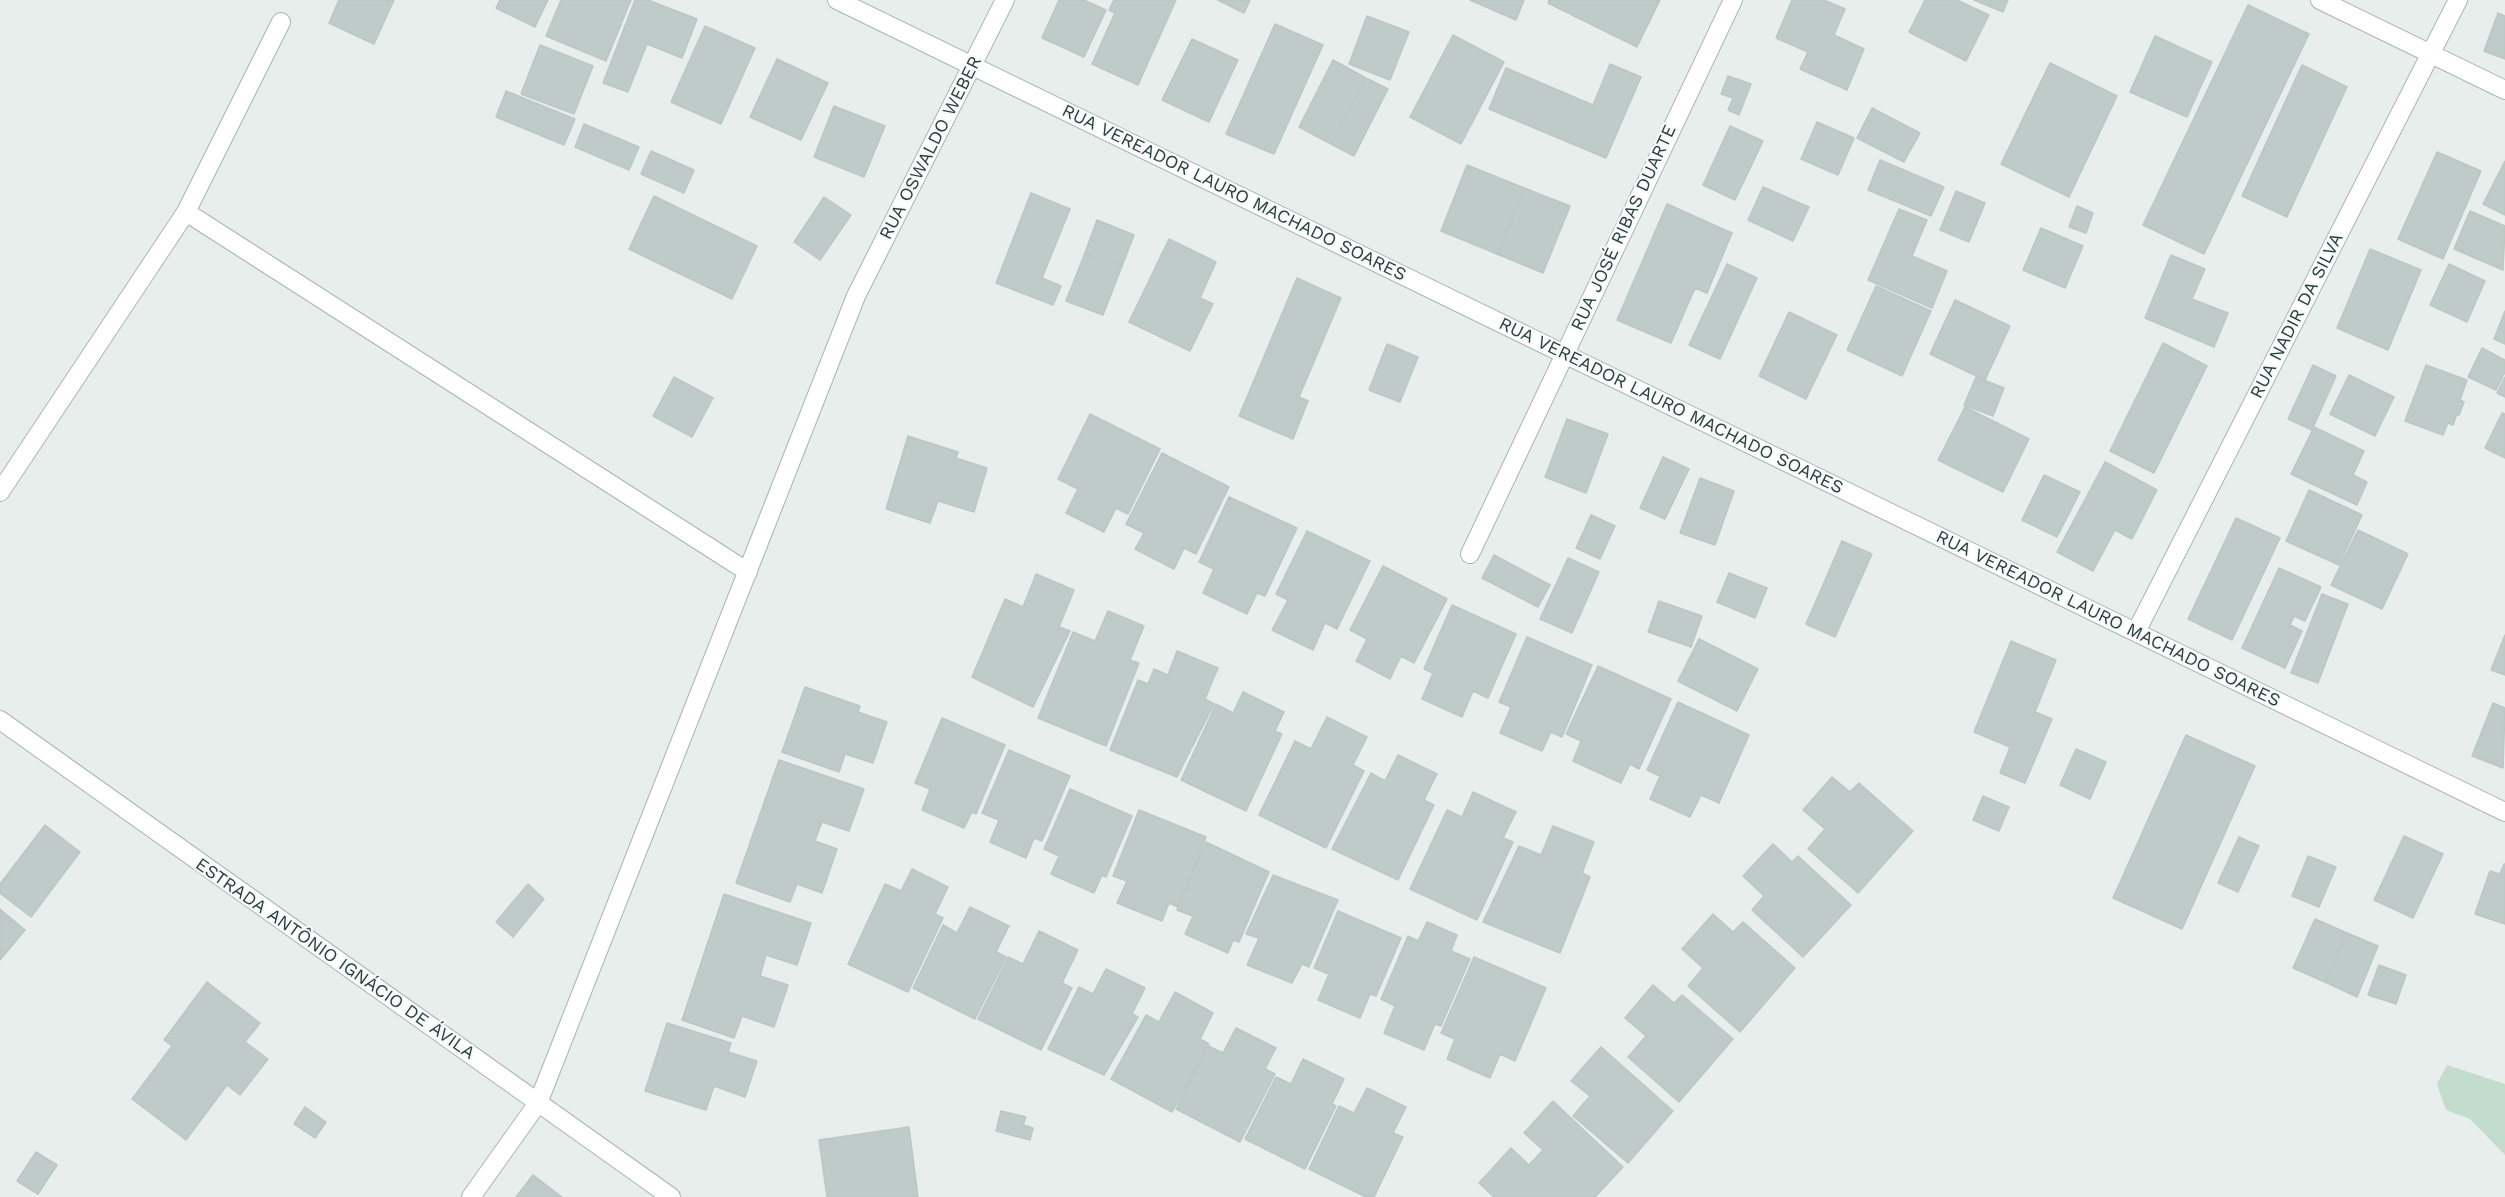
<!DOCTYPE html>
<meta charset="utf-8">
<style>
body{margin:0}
canvas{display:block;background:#e7eeec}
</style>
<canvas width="2505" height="1197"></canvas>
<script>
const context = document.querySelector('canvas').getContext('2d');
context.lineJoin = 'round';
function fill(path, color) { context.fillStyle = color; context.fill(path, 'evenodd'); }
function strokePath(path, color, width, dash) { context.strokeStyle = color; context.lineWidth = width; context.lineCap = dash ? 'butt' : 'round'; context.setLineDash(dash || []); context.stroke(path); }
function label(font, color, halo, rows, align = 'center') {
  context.font = font + ' "Work Sans",sans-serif'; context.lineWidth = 4.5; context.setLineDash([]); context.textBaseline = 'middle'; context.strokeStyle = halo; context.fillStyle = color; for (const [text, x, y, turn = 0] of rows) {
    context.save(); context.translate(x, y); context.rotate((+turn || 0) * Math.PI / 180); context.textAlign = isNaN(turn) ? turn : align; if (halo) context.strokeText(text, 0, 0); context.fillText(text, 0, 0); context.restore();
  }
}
const green = new Path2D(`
 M2447 1065 2505 1084V1155L2470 1119 2446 1110 2437 1084Z`);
const building = new Path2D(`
 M339 0H394L374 44 329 23Z
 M500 0H548L535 27 496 8Z
 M561 0H631L606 61 546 36Z
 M635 0H648L697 19 682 58 647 44 628 92 603 83Z
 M1059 0H1084L1106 10 1084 57 1042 38Z
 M1114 0H1176L1138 85 1092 64 1115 13 1109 10Z
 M1218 0H1250L1244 13Z
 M1470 0H1524L1516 20Z
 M1549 0H1660L1637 47 1548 3Z
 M1792 0H1824L1845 9 1834 35 1864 49 1847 90 1800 69 1808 52 1776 38Z
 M1925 0H1957L1989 15 1966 61 1909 32Z
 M1974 0H2008L2003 12Z
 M2248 5 2309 34 2204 254 2143 225Z
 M2498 13 2505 16V59L2484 51Z
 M1367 16 1409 32 1390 80 1349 64Z
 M1275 24 1323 45 1274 154 1226 134Z
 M705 26 755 48 721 124 671 102Z
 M1453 35 1504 62 1461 144 1410 117Z
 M2155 36 2212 62 2187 117 2130 92Z
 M1192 39 1238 60 1209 122 1162 100Z
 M540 45 593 66 574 114 521 94Z
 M777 59 828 83 801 140 750 117Z
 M1333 60 1366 78 1331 144 1299 127Z
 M2050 63 2117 96 2069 197 2001 164Z
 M1610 64 1641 77 1606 158 1489 109 1506 68 1593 105Z
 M2302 65 2347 87 2287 217 2242 196Z
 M1728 76 1751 84 1739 115 1728 110 1733 98 1721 94Z
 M1366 78 1388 89 1354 156 1331 144Z
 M506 91 575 119 564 145 496 117Z
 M834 106 885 126 864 177 814 157Z
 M1872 108 1920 133 1904 162 1857 138Z
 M1817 122 1854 138 1838 175 1801 159Z
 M584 124 639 147 629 170 575 147Z
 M1730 126 1763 141 1735 200 1703 185Z
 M651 151 694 170 684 193 641 174Z
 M2437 152 2481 171 2443 259 2398 239Z
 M1880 160 1944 187 1931 216 1868 190Z
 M2505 161V215L2483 204Z
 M1467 165 1524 188 1497 254 1441 231Z
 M1763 187 1809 207 1793 241 1748 220Z
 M1524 188 1570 206 1543 273 1497 254Z
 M1956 191 1985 203 1969 242 1940 230Z
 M1031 193 1070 209 1042 278 1061 286 1053 305 996 283Z
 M654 196 757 246 732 299 629 249Z
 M824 197 851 215 820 260 794 242Z
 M1667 204 1732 233 1707 293 1695 288 1671 343 1617 320Z
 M2077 206 2093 213 2086 233 2069 227Z
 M1899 209 1927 220 1912 256 1947 271 1932 308 1868 280Z
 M2470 211 2505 226 2503 270 2454 249Z
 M1097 220 1134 235 1122 266 1085 253Z
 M2041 228 2083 246 2065 288 2023 270Z
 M1169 239 1216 262 1200 298 1213 304 1190 351 1129 322Z
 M2370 249 2421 270 2388 350 2337 328Z
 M1085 253 1122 266 1103 315 1066 301Z
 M2171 255 2205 269 2192 299 2228 313 2214 347 2145 318Z
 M1727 264 1757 278 1720 359 1689 345Z
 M2449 264 2485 281 2467 322 2430 305Z
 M1297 278 1341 298 1299 397 1308 401 1293 439 1239 416Z
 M1876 286 1931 311 1902 376 1847 350Z
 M1955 300 2010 326 1985 380 1930 354Z
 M2505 311V344L2494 339Z
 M1789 312 1837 335 1806 399 1759 376Z
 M2163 343 2207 366 2154 473 2110 451Z
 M1387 344 1418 357 1400 402 1369 390Z
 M2482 348 2505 360V372L2496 390 2468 377Z
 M2313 365 2336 376 2312 430 2288 419Z
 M2426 365 2467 380 2460 400 2464 402 2459 415 2457 414 2453 425 2448 423 2443 435 2405 421Z
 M2349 375 2394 397 2375 436 2330 414Z
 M674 377 713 398 692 437 653 416Z
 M1976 377 2004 388 1993 416 1964 405Z
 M2505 377V397L2497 393Z
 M1965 407 2029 439 2003 492 1938 460Z
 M2502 413 2505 414V458L2485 448Z
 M1090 414 1160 449 1128 514 1116 508 1104 532 1066 513 1078 489 1058 479Z
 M1567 419 1608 434 1586 493 1545 477Z
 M2314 427 2364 451 2353 475 2367 482 2357 505 2291 474Z
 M908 436 958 452 956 458 987 468 974 512 938 501 930 523 886 509Z
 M1162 453 1229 487 1196 554 1184 548 1174 569 1135 549 1144 533 1126 524Z
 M1663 457 1689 469 1665 519 1640 508Z
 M2105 462 2157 490 2132 539 2115 530 2093 571 2057 552Z
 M2044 475 2080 492 2057 537 2022 520Z
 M1700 478 1734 491 1715 545 1680 533Z
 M2309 490 2362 515 2339 565 2286 541Z
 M1229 497 1297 528 1265 596 1257 593 1247 614 1203 593 1214 569 1199 562Z
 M1591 515 1615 526 1600 559 1576 548Z
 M2236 518 2280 538 2232 640 2188 619Z
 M2358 530 2408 554 2382 609 2331 585Z
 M1307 531 1370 561 1337 629 1325 623 1313 650 1272 630 1288 600 1276 594Z
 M1842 541 1872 554 1835 637 1806 624Z
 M1494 555 1550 585 1538 607 1482 578Z
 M1568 558 1599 572 1572 633 1540 619Z
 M1383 566 1447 599 1414 663 1401 656 1390 679 1356 661 1367 639 1350 630Z
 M2279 568 2321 587 2305 621 2294 616 2290 625 2302 631 2285 668 2242 648Z
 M1729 573 1767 588 1755 618 1717 602Z
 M1036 574 1074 590 1059 627 1070 631 1033 707 972 677 1005 599 1023 607Z
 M2322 594 2348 604 2318 683 2291 673Z
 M1659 601 1702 616 1691 647 1648 632Z
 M1452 605 1516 634 1488 698 1473 691 1462 717 1422 699 1433 673 1424 669Z
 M1108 611 1144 626 1130 660 1139 663 1106 746 1038 718 1073 632 1095 641Z
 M2505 635V675L2491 670Z
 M1527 637 1592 665 1562 737 1551 732 1542 751 1500 733 1511 707 1499 702Z
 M1699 639 1758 669 1737 711 1678 681Z
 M2011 641 2056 660 2035 712 2052 719 2025 783 2000 773 2010 747 1974 732Z
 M1177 651 1218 668 1205 699 1214 704 1177 777 1110 750 1138 680 1148 684 1154 669 1168 675Z
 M1598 666 1671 699 1639 769 1630 764 1621 783 1573 761 1581 741 1566 734Z
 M805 687 860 706 858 712 887 722 873 763 845 754 839 772 782 752Z
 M1243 692 1284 712 1275 731 1282 734 1246 811 1181 780 1216 704 1233 713Z
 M1678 702 1749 735 1719 803 1701 795 1690 817 1650 799 1660 776 1647 770Z
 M2493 703 2505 708 2503 768 2472 756Z
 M1327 717 1367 737 1353 765 1364 771 1326 848 1259 815 1295 741 1311 749Z
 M942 718 1005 745 976 814 972 812 964 828 922 810 930 789 915 783Z
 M2186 735 2255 766 2182 929 2113 898Z
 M2076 749 2106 762 2090 799 2060 785Z
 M1009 750 1070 776 1042 841 1034 838 1026 858 990 842 999 820 982 813Z
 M1398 755 1437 774 1424 800 1434 805 1398 880 1332 849 1371 773 1385 781Z
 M779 760 864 789 849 831 822 822 815 841 837 849 822 893 797 884 790 902 736 883Z
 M1832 777 1850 792 1859 783 1913 831 1858 893 1808 849 1825 829 1803 810Z
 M1070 789 1132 816 1106 877 1102 875 1094 893 1051 874 1059 856 1044 849Z
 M1473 792 1516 812 1503 838 1513 842 1477 920 1410 889 1447 810 1462 817Z
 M1983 796 2009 807 1999 831 1973 820Z
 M1139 810 1206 837 1178 907 1169 903 1162 921 1117 903 1127 881 1113 876Z
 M45 825 80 852 31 917 0 893V884Z
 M1553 826 1594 842 1582 873 1590 877 1560 953 1483 922 1519 846 1541 855Z
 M2404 836 2443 854 2413 918 2374 900Z
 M2239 837 2259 846 2238 892 2218 883Z
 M1206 842 1269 872 1239 942 1233 940 1228 953 1185 934 1193 916 1177 910Z
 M1773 844 1792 862 1798 856 1851 905 1803 957 1752 910 1764 896 1743 876Z
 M2308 856 2336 867 2319 907 2292 896Z
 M2504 864H2505V924L2475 914 2490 871 2500 874Z
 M912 869 948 887 935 914 943 918 908 992 848 964 885 884 901 891Z
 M1273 875 1338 900 1309 967 1302 964 1292 983 1247 965 1259 938 1246 934Z
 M528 884 544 899 513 937 496 922Z
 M724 894 811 923 797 965 766 955 760 976 788 985 774 1027 742 1016 734 1038 682 1020Z
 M970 907 1009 926 996 952 1006 957 975 1019 913 988 943 925 957 933Z
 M0 909 25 930 0 960Z
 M1338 911 1401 938 1376 996 1370 994 1360 1018 1318 1000 1329 974 1314 968Z
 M1713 914 1733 932 1743 922 1795 968 1740 1032 1688 986 1703 968 1682 949Z
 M2315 919 2347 933 2325 982 2293 968Z
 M1427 922 1457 935 1451 951 1470 959 1441 1026 1435 1024 1424 1050 1384 1033 1395 1006 1381 999 1408 936 1418 941Z
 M1039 931 1078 950 1062 983 1072 988 1041 1050 978 1019 1008 957 1023 964Z
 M2347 933 2378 946 2357 997 2325 982Z
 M1474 957 1546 988 1515 1061 1500 1054 1490 1078 1447 1059 1455 1039 1441 1033Z
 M2379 965 2406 975 2396 1004 2368 995Z
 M1106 969 1145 988 1132 1014 1138 1017 1104 1075 1048 1049 1079 987 1093 994Z
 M207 982 260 1023 245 1042 268 1059 240 1095 227 1085 186 1140 132 1099 172 1046 164 1040Z
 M1653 985 1674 1003 1682 995 1733 1039 1679 1102 1628 1057 1646 1036 1625 1018Z
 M1175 992 1213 1013 1200 1039 1209 1044 1172 1112 1111 1079 1146 1015 1159 1022Z
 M667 1023 731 1043 728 1052 757 1061 745 1097 714 1086 706 1110 645 1091Z
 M1236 1028 1276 1048 1265 1069 1275 1074 1240 1142 1176 1109 1208 1046 1223 1053Z
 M1601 1047 1673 1111 1628 1163 1573 1116 1590 1096 1571 1081Z
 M1303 1059 1344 1079 1332 1104 1336 1106 1305 1169 1245 1139 1276 1077 1291 1084Z
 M1367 1088 1406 1107 1393 1133 1403 1137 1374 1197H1366L1309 1169 1339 1106 1354 1113Z
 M1553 1101 1623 1167 1595 1197H1494L1479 1183 1511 1148 1529 1165 1543 1150 1524 1133Z
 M305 1107 326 1122 315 1138 294 1124Z
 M1001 1111 1026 1117 1023 1125 1033 1128 1030 1140 996 1131Z
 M909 1127 918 1197H827L819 1140Z
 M36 1152 57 1165 38 1194 17 1181Z
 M533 1175 562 1197H516Z`);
const minor = new Path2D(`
 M837 0 2505 812
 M2320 0 2505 90
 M186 212 748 572
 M0 492 186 212 281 22
 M1470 554 1733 0
 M2136 632 2458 0
 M0 720 671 1197
 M471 1197 538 1103 856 296 1005 0`);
const streetNames = [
 ["RUA OSWALDO WEBER",931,148,-63],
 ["RUA VEREADOR LAURO MACHADO SOARES",1234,193,26],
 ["RUA JOSÉ RIBAS DUARTE",1624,228,-65],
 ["RUA NADIR DA SILVA",2297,316,-63],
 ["RUA VEREADOR LAURO MACHADO SOARES",1671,406,26],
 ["RUA VEREADOR LAURO MACHADO SOARES",2108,619,26],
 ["ESTRADA ANTÔNIO IGNÁCIO DE ÁVILA",335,959,35]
];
fill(green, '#c2dccd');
fill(building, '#bfcbc8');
strokePath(building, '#bac7c3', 1.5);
strokePath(minor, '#aab6b3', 20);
strokePath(minor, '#fff', 18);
label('18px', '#273f3b', '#f7faf9', streetNames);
</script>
